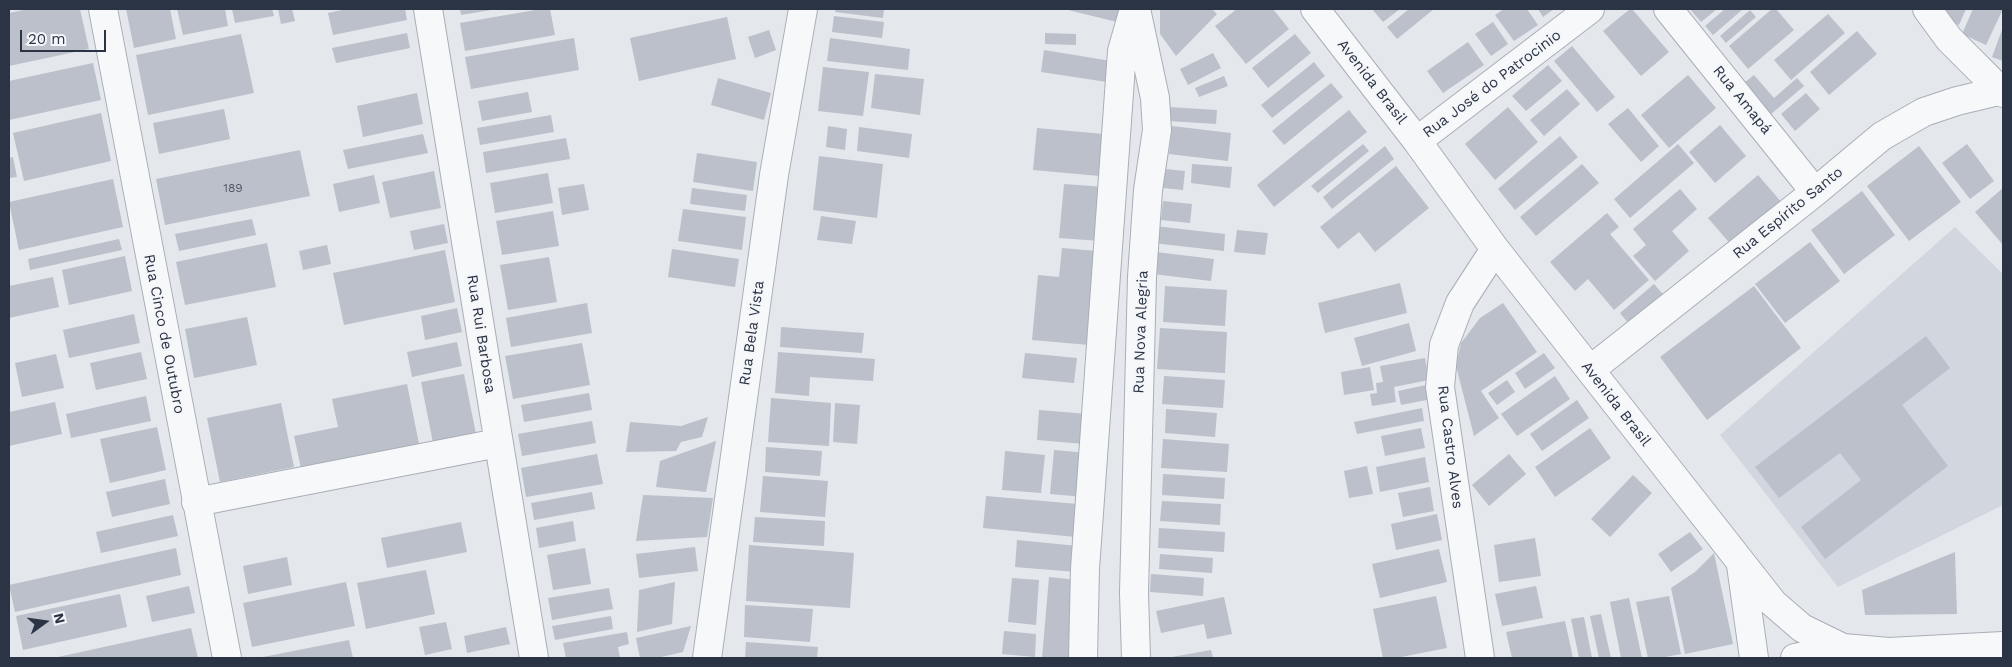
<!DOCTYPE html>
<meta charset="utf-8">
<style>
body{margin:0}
#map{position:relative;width:2012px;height:667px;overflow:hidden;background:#e4e7ec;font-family:"Work Sans",sans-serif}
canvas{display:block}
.frame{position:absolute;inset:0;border:10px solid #2b3445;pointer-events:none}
.north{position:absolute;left:20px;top:597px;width:50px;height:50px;-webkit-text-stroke:4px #f4f6f9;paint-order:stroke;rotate:76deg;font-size:14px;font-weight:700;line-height:20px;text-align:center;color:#2b3445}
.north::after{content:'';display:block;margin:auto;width:18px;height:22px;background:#2b3445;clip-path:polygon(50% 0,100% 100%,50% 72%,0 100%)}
.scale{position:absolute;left:20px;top:30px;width:86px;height:22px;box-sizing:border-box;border:2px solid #2b3445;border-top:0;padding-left:6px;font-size:15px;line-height:18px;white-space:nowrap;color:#2b3445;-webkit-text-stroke:4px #f4f6f9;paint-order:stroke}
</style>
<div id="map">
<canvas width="2012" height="667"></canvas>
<div class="frame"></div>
<div class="north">N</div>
<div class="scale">20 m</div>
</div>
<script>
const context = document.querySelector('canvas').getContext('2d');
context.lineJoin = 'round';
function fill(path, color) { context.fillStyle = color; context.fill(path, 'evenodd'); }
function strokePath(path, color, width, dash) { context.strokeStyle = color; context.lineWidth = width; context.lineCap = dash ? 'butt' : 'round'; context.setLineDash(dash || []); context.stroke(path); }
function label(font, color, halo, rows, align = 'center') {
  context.font = font + ' "Work Sans",sans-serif'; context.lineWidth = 4; context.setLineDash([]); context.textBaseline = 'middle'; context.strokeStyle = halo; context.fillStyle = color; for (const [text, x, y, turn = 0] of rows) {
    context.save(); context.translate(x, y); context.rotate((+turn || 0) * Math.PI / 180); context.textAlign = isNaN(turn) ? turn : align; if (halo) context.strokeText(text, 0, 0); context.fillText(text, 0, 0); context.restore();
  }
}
const built = new Path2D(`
 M1955 227 2003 274V505L1838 587 1720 435Z`);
const building = new Path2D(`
 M29 9H80L89 49 9 66V13Z
 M126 9H170L176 39 134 48Z
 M177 9H225L228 26 183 35Z
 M232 9H272L274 16 235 23Z
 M278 9H292L295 21 281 24Z
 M347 9H405L407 20 333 35 328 13Z
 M460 9H491V10L461 15Z
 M541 9H550L555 35 465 51 460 23Z
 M836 9H884L883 18 835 12Z
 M1064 9H1120L1117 22Z
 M1160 9H1212L1217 14 1176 56 1160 34Z
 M1237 9H1273L1289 29 1246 64 1215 26Z
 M1372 9H1400L1383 22Z
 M1409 9H1434L1397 39 1387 27Z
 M1504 9H1527L1538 25 1514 41 1495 15Z
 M1538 9H1554L1543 17Z
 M1630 9H1632L1669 52 1641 76 1603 31Z
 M1690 9H1717L1701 22Z
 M1725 9H1743L1713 35 1705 26Z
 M1772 9H1776L1794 30 1748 69 1729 46Z
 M1937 9H1966L1959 25 1935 14Z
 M1973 9H2003L1986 45 1962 34Z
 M1750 10 1756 17 1726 43 1720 36Z
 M1828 14 1845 33 1791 80 1774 60Z
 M834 16 884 22 882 38 832 32Z
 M727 17 736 59 639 81 630 38Z
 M1493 22 1508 44 1491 56 1475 34Z
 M2003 27V61L1992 57Z
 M769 30 776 50 755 58 748 37Z
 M1857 31 1877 54 1829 95 1810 72Z
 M407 33 410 48 336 63 332 48Z
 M1045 33 1076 34V45L1045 44Z
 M241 34 254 93 148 115 136 55Z
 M1295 34 1311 53 1268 88 1252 68Z
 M574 38 579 70 471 89 465 57Z
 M830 38 910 49 908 70 827 61Z
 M1468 42 1484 65 1443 93 1427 71Z
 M1572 46 1615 97 1597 112 1554 61Z
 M1044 50 1111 61 1107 82 1041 72Z
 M1213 53 1221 68 1188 85 1180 69Z
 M1314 62 1325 76 1272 118 1261 105Z
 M93 63 101 100 9 120V81Z
 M1548 65 1562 81 1526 111 1512 96Z
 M823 67 869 72 863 116 818 111Z
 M875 74 924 79 920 115 871 108Z
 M1688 75 1716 108 1669 148 1641 115Z
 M1754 75 1774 98 1797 78 1804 86 1770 115 1744 83Z
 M1224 76 1228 86 1199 97 1195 88Z
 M718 78 771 93 764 120 711 105Z
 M1331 83 1343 97 1284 145 1272 131Z
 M1567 89 1580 104 1544 136 1530 120Z
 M528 92 532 112 482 121 478 101Z
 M417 93 423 124 363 137 357 106Z
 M1806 93 1820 109 1795 131 1781 114Z
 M1169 107 1217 110 1216 124 1168 121Z
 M1508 107 1538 142 1495 180 1465 144Z
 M1628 108 1659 146 1641 162 1608 124Z
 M224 109 230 139 159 154 153 123Z
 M1349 110 1367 132 1274 207 1257 185Z
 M101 113 111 161 24 181 13 133Z
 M551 115 554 132 480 145 477 128Z
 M1720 125 1746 156 1715 183 1689 152Z
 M828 126 847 129 845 150 826 147Z
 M1172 126 1231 133 1228 161 1169 154Z
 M859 127 912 134 909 158 857 151Z
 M1037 128 1104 134 1100 176 1033 170Z
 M423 134 428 153 348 169 343 150Z
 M1560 136 1578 157 1515 210 1498 189Z
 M566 138 570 159 486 173 483 152Z
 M1363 144 1369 151 1318 193 1311 186Z
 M1678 144 1694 163 1630 218 1614 199Z
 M1967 144 1994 181 1970 199 1942 163Z
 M1385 146 1394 159 1332 209 1323 197Z
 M1919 146 1961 202 1909 241 1867 186Z
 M300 150 310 196 165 225 156 179Z
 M697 153 757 162 753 191 693 182Z
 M819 156 883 164 877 218 813 210Z
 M13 157 17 177 9 178V158Z
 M1192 164 1232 167 1230 188 1191 183Z
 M1582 164 1599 183 1536 236 1520 217Z
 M1396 166 1429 208 1375 252 1359 232 1338 249 1320 227Z
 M1165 169 1185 171 1183 190 1163 188Z
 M434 171 441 208 390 218 382 182Z
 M548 173 553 203 495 213 490 183Z
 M374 175 380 203 339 212 333 184Z
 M1758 175 1783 204 1733 247 1708 218Z
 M113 179 123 227 19 250 9 202Z
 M584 184 589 210 562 215 558 188Z
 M1064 184 1105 187 1100 241 1059 238Z
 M692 188 747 195 745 211 690 204Z
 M2003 188V245L1975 212Z
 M1680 189 1697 209 1672 231 1689 251 1655 281 1633 256 1646 245 1633 229Z
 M1862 191 1895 235 1844 274 1811 230Z
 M1163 201 1192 204 1190 223 1161 220Z
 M683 209 746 217 742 250 678 241Z
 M553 211 559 246 502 255 496 221Z
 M1607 213 1619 227 1610 234 1649 280 1614 310 1588 279 1575 291 1550 262Z
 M821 216 856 221 852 244 817 240Z
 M252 219 256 235 179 251 175 234Z
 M444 224 448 243 414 250 410 231Z
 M1155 226 1225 234 1224 251 1153 243Z
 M1237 230 1268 233 1265 255 1234 252Z
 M119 239 122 250 30 270 28 259Z
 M1810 242 1840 281 1785 323 1755 284Z
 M267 243 276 287 185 305 176 262Z
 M327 245 331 264 303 270 299 251Z
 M1062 248 1097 251 1089 345 1032 340 1038 275 1059 277Z
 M672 249 739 259 735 287 668 277Z
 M445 250 455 302 344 325 333 273Z
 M1156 252 1214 259 1211 281 1153 274Z
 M125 256 132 291 69 305 62 270Z
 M549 257 557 302 508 310 500 265Z
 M53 277 59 307 9 318V286Z
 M1400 283 1407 313 1325 333 1318 303Z
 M1654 284 1668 300 1633 329 1620 313Z
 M1165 286 1227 290 1225 326 1163 322Z
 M1754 286 1801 348 1707 420 1660 357Z
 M587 303 592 333 511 347 506 318Z
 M1503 303 1537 352 1481 391 1499 418 1474 436 1456 366 1461 343 1480 318Z
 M457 308 462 332 425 340 421 316Z
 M134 314 140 343 69 358 63 330Z
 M247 317 257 365 194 378 185 329Z
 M1409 323 1416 351 1362 366 1354 338Z
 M781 327 864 333 862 353 780 347Z
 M1160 328 1227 332 1225 373 1157 369Z
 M1926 336 1950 368 1902 405 1948 466 1825 559 1801 527 1861 480 1840 453 1779 498 1755 467Z
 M457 342 462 366 412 377 407 352Z
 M582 343 590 385 513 399 505 356Z
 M141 352 147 379 96 390 90 363Z
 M778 352 875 359 873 381 810 377 809 396 775 393Z
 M1025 353 1077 358 1074 383 1022 378Z
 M1544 353 1555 368 1525 389 1515 373Z
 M56 354 64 388 22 397 15 363Z
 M1425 358 1429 380 1394 387 1396 402 1372 406 1370 394 1377 393 1376 383 1383 382 1380 366Z
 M1370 367 1374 390 1344 395 1341 372Z
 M464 374 476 434 433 443 421 382Z
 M1164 376 1225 380 1223 408 1162 404Z
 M1555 376 1570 399 1517 436 1501 414Z
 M1507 380 1515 392 1497 405 1488 393Z
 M1435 383 1437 398 1401 405 1398 391Z
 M407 384 420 449 302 473 294 436 338 427 332 399Z
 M589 393 592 410 524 422 521 405Z
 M146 396 151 421 71 438 66 414Z
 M771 398 831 403 829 446 768 442Z
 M1577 400 1589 418 1542 451 1530 434Z
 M55 402 62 434 9 446V412Z
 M281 403 294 467 220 482 207 418Z
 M835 403 860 405 857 444 833 442Z
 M1422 408 1424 421 1357 434 1354 422Z
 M1166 409 1217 413 1215 437 1165 433Z
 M1039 410 1088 414 1085 444 1037 440Z
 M708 417 702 437 681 442 676 451 626 452 630 422 681 426Z
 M592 421 596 443 522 456 518 434Z
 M157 427 166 470 110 483 100 439Z
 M1421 428 1425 448 1385 456 1381 436Z
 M1590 428 1611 458 1555 497 1535 467Z
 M1163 439 1229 444 1227 472 1161 468Z
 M716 441 706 492 656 487 660 461Z
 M766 447 822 451 820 476 765 472Z
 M1054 450 1088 453 1084 497 1050 494Z
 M1005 451 1045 455 1041 493 1002 490Z
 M597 454 603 484 526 497 521 468Z
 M1509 454 1526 474 1489 506 1472 485Z
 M1425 457 1429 482 1380 492 1376 467Z
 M1367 466 1373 494 1349 498 1344 471Z
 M1163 474 1225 478 1224 499 1162 495Z
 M1633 475 1652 493 1610 537 1591 519Z
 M763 476 828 481 825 517 760 512Z
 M165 479 170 504 112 517 106 492Z
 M1430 487 1434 511 1403 517 1398 493Z
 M592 492 595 509 534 520 531 503Z
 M643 495 713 498 707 537 636 541Z
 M986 496 1078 504 1076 537 983 528Z
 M1162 501 1221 504 1220 525 1160 521Z
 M1437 514 1442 540 1396 550 1391 524Z
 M173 515 178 536 101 553 96 532Z
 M755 517 825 521 824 546 753 542Z
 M573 521 576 541 539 548 536 528Z
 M461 522 467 552 387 568 381 538Z
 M1159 528 1225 532 1224 552 1158 548Z
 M1690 532 1703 549 1671 572 1658 554Z
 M1535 538 1541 576 1499 582 1494 545Z
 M1017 540 1078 546 1076 572 1015 567Z
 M749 545 854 553 850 608 746 601Z
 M695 547 698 571 639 578 636 554Z
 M176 548 181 575 15 612 9 585Z
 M585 548 591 584 553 590 547 555Z
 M1439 549 1447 582 1380 598 1372 564Z
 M1955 552 1957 614 1865 615 1862 590Z
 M1714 553 1733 644 1685 654 1671 588 1695 572Z
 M1160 554 1213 558 1212 573 1159 569Z
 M287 557 292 585 248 594 243 566Z
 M426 570 435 614 366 629 357 583Z
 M1151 574 1204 578 1203 596 1150 592Z
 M1049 577 1077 580 1071 658H1042Z
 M1012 578 1039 580 1036 625 1008 622Z
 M346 582 355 626 252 647 243 603Z
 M675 582 672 624 637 632 639 590Z
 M189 586 195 613 152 622 146 596Z
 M1536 586 1543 618 1502 626 1495 594Z
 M609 588 613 609 552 620 548 598Z
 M120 594 127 627 23 650 16 616Z
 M1436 596 1447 648 1396 658H1383L1373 609Z
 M1669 596 1681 654 1660 658H1648L1636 602Z
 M1224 597 1232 634 1207 639 1204 624 1161 633 1156 611Z
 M1629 598 1642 658H1621L1610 602Z
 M745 605 813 609 810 642 744 637Z
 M1601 614 1611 658H1599L1590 616Z
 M611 616 613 629 555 640 552 626Z
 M1584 617 1592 658H1579L1571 619Z
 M1565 621 1573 658H1512L1506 632Z
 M446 622 452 649 425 655 419 627Z
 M691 626 683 652 657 658H640L636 638Z
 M506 627 510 644 467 653 464 636Z
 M191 628 198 658H58V657Z
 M1004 631 1036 634 1035 657 1002 654Z
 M627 632 629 644 618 647 620 658H566L563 643Z
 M349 640 353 658H263V657Z
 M746 642 818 647 817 658H745Z
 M1211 650 1213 658H1172V657Z`);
const minor = new Path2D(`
 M103 9 227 658
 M428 9 534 658
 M1136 9 1155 98 1157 130 1148 190 1142 277 1134 593 1136 658
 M1315 9 1417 141 1495 249 1773 603 1802 628 1843 648 1889 652 2003 646
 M1668 9 1815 192
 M1927 9 1949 39 2003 93
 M1417 141 1590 9
 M1590 370 1815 192 1882 136 1924 112 1957 101 2003 90
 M196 502 498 443
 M1741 565 1754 658
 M707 658 774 175 803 9
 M1083 658 1085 569 1122 51 1134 9
 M1480 658 1440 387 1444 345 1460 303 1495 249
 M1795 658 1843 648`);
const numberNames = [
 ["189",233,188]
];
const streetNames = [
 ["Avenida Brasil",1372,82,52],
 ["Rua José do Patrocinio",1492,84,-37],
 ["Rua Amapá",1742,100,51],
 ["Rua Espírito Santo",1788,213,-39],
 ["Rua Nova Alegria",1141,332,-88],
 ["Rua Bela Vista",752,333,-82],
 ["Rua Cinco de Outubro",164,334,79],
 ["Rua Rui Barbosa",481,334,81],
 ["Avenida Brasil",1616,404,52],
 ["Rua Castro Alves",1450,447,83]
];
fill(built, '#d2d6de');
fill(building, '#bbc0ca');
strokePath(minor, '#a9aeb7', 30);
strokePath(minor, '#f7f8fa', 28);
label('12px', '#4f5766', null, numberNames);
label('15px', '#2b3445', '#f4f6f9', streetNames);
</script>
